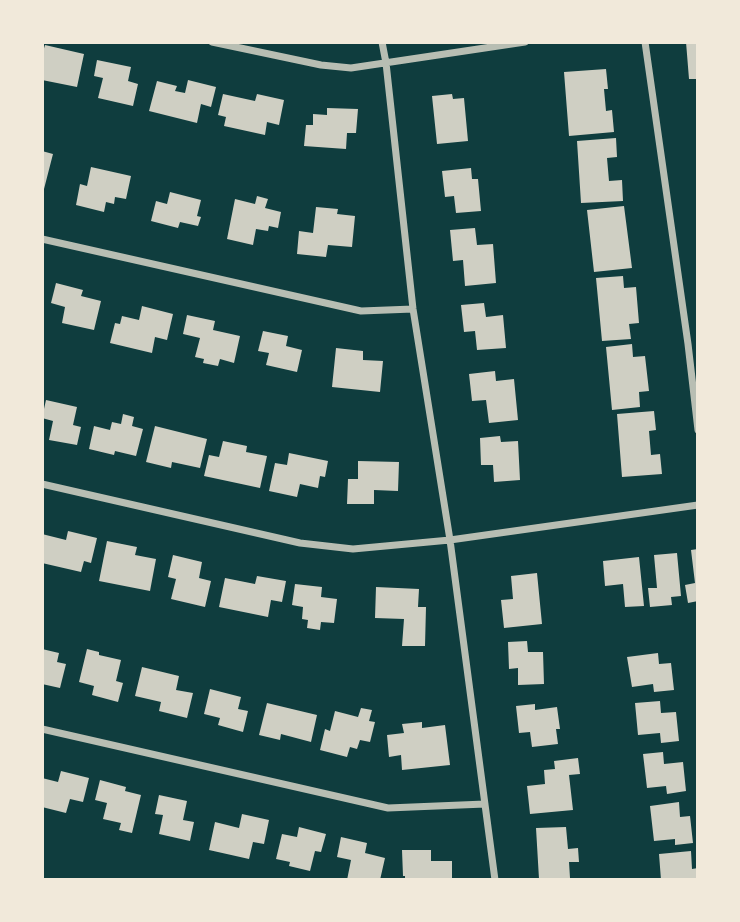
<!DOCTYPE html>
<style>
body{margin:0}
#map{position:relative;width:740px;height:922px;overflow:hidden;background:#0f3d3e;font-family:Figtree,sans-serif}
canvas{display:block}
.frame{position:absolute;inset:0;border:44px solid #f1e9da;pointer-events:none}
</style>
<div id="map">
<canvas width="740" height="922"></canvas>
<div class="frame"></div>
</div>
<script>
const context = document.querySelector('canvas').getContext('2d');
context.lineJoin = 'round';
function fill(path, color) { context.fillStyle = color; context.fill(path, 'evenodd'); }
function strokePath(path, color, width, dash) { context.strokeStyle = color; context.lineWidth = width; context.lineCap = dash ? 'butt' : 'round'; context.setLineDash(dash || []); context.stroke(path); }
const building = new Path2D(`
 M686 42H698V79H689Z
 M45 45 84 54 77 87 42 80V55Z
 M97 60 131 67 128 81 138 84 133 106 98 98 103 78 94 76Z
 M606 69 608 89H604L606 111 612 110 614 132 569 136 564 72Z
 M188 80 216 87 211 107 201 104 197 123 149 111 157 81 177 86 175 91 185 93Z
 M223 94 255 101 257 94 284 100 279 125 267 122 265 135 224 126 226 117 218 115Z
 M452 94 453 99 464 98 468 141 437 144 432 96Z
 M327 108 358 109 356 133H347L346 149 304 146 306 125H313V114L327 115Z
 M616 138 617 157 607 158 609 181 622 180 623 201 581 203 577 141Z
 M42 151 53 154 44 189H42Z
 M91 167 131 176 126 199 115 197 114 204 106 202 104 212 76 205 80 184 87 186Z
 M471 168 472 179H478L481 211 456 213 454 196 445 197 442 171Z
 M170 192 201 200 197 216 201 217 198 226 180 222 178 228 151 221 156 201 167 204Z
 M257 196 268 199 265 208 281 212 278 228 269 226 268 231 256 229 253 245 227 239 235 199 255 204Z
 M624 206 632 268 594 272 587 210Z
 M316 207 338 209 337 214 355 216 352 247 328 245 326 257 297 254 299 231 313 233Z
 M475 228 477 245 493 244 496 283 465 286 463 260 453 261 450 230Z
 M623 276 624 288 636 287 639 323 629 324 631 339 602 341 596 278Z
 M56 283 83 290 81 296 101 301 94 330 62 323 65 307 51 303Z
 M484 303 486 317 503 315 506 348 477 350 475 331 464 332 461 305Z
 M142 306 173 314 167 340 155 337 152 353 110 343 115 323 120 324 122 316 139 320Z
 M187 315 215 321 213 330 240 336 234 363 220 359 218 366 203 363 204 359 195 357 200 338 183 334Z
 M263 331 288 336 286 346 302 350 297 372 266 365 269 353 258 351Z
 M632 344 633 357 645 356 649 391 639 392 640 407 612 410 606 347Z
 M336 348 363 351V360L383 361 380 392 332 387Z
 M495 371 496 381 514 379 518 420 489 423 486 400 472 401 469 374Z
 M46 400 77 407 73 425 81 427 77 445 49 440 53 421 42 418Z
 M654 411 656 430 649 431 651 455 660 454 662 474 622 477 617 414Z
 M123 414 134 417 132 426 143 429 136 456 115 451 114 455 89 449 94 426 110 430 112 422 121 424Z
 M155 426 207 439 200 468 172 462 171 468 146 462Z
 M500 436 501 442 518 441 520 480 494 482 493 465H481L480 438Z
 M223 441 247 446 246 452 267 456 260 488 204 476 209 455 219 457Z
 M289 453 328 461 325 477 320 476 318 488 300 484 297 497 269 491 275 463 287 465Z
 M358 461 399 462 398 491 374 490V504H347L348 479H358Z
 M68 531 97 538 91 563 84 561 81 572 42 563V534L66 540Z
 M107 541 137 547 135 555 156 559 150 591 99 581Z
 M698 549V601L688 603 685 585 695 583 691 550Z
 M677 553 681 596 671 597 672 605 650 607 648 588H657L654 555Z
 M173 555 202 562 199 578 211 581 205 607 171 599 176 579 168 577Z
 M639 557 644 606 625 607 623 584 605 586 603 561Z
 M537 573 542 624 504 628 501 600 513 599 511 576Z
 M257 576 286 581 282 602 271 600 268 617 219 607 225 578 255 584Z
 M295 584 322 587 321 597 337 599 334 623 321 622 320 630 307 628 308 620 302 619 303 607 292 605Z
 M376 587 419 589 418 607H426L425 646H402L404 619 375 618Z
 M527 641 528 652H543L544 684 518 685V668L509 669 508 642Z
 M42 649 59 653 57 662 66 664 60 688 42 684Z
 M87 649 99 652V655L121 660 116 681 123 683 118 702 92 695 94 686 79 682Z
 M658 653 659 664 671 663 674 690 654 692 653 684 632 687 627 657Z
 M142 667 179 676 176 690 193 693 187 718 159 711 161 702 135 696Z
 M210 689 241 697 238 709 248 711 243 732 218 725 220 718 204 714Z
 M660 701 661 713 676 712 679 741 661 743 660 733 638 735 635 703Z
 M267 703 317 715 311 742 281 734 280 740 259 735Z
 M535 704V710L557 707 560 729H556L558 744 532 747 530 732 519 733 516 706Z
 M361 708 372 710 369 721 375 722 370 742 360 740 357 749 350 747 347 757 320 750 325 729 330 731 335 711 358 717Z
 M422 722V728L445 725 450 765 402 770 401 755 389 757 387 735 404 733 402 724Z
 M663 752 664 764 683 762 686 791 667 794 666 786 647 788 643 754Z
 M578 758 580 774 569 775 573 810 530 814 527 786 545 784 544 770 555 769 554 761Z
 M61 771 89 778 83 802 70 799 66 813 42 807V778L58 782Z
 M100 780 126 787 125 791 141 795 132 833 119 830 121 823 103 819 107 803 95 800Z
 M159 795 187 801 183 820 194 822 190 841 159 834 163 815 155 814Z
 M679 802 680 817 690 816 693 843 675 845V839L654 841 650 806Z
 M242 814 269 820 264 844 253 842 249 859 209 850 215 822 239 828Z
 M299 827 326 834 321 852 315 851 310 871 289 866 290 862 276 859 282 834 297 837Z
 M566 827 568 849 578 848 579 862H569L570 878 539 879 536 828Z
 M341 837 367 843 365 853 385 858 380 880H347L351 860 337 857Z
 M402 850H431V861H452V880H405V876H403Z
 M691 851 692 869 698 868V880H661L659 854Z`);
const minor = new Path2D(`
 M212 42 321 65 351 68 525 42
 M382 42 386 63 413 309 450 540 495 880
 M645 42 688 344 698 430
 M42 239 361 311 413 309
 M42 484 300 543 353 549 450 540 698 505
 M42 729 388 808 485 804`);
fill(building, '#cfcfc3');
strokePath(minor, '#b8beb3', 7);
</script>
